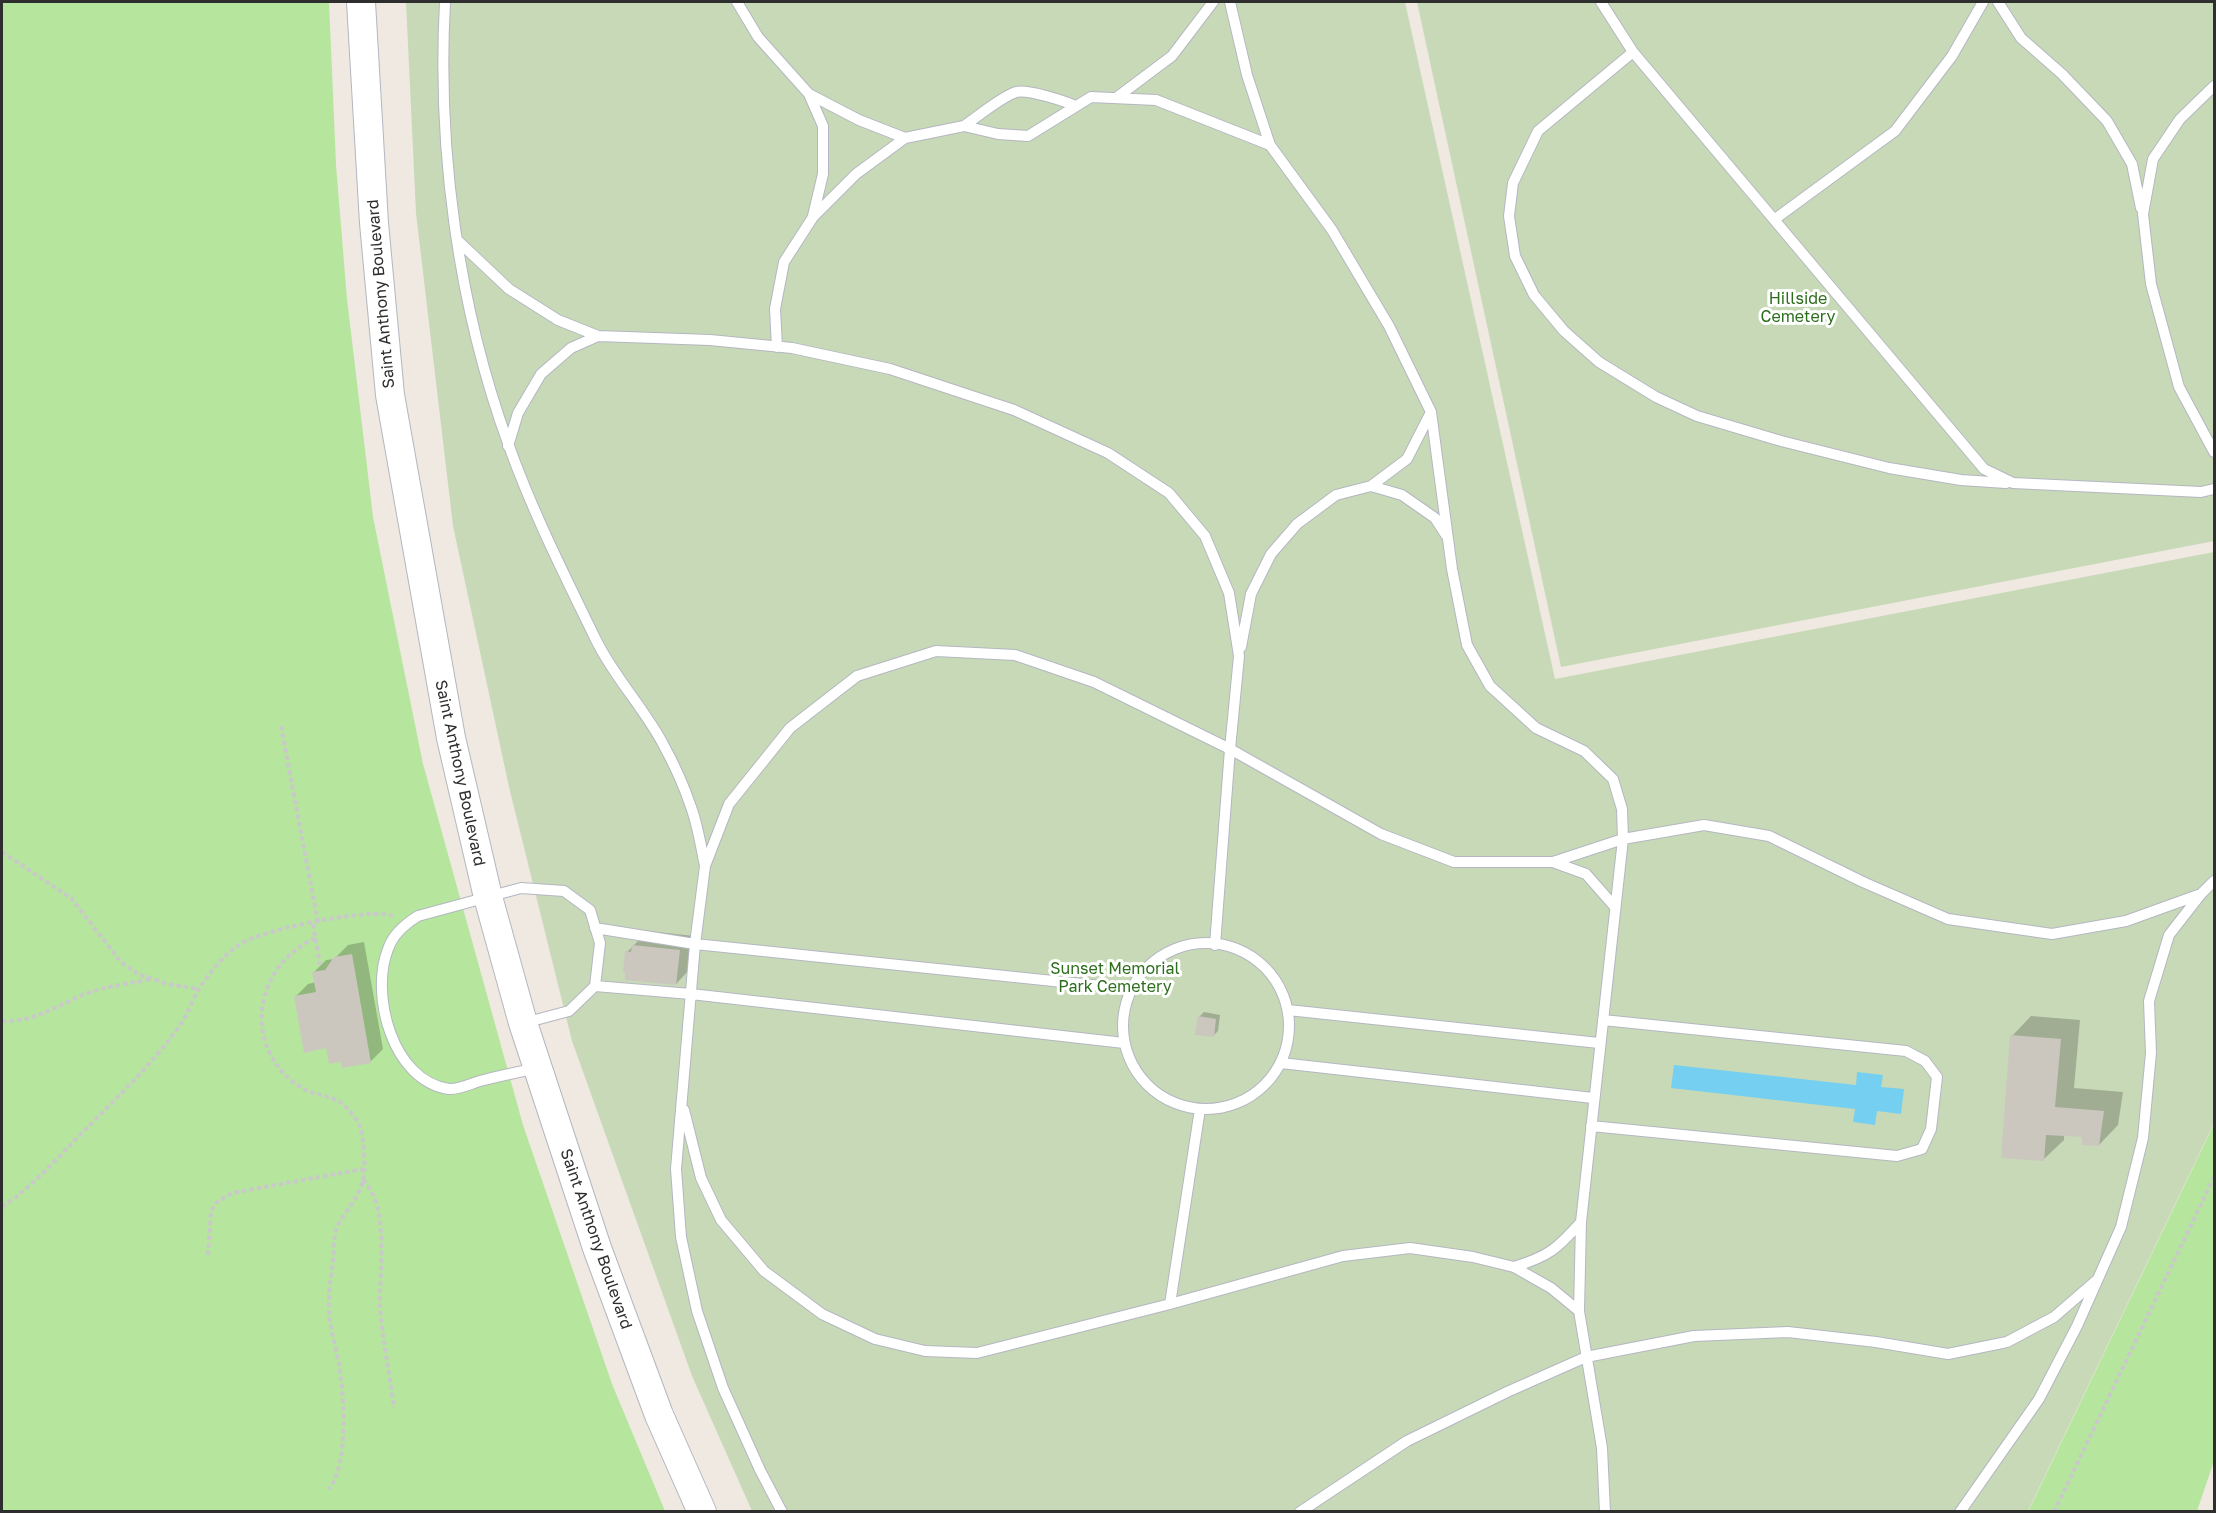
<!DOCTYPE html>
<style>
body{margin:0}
#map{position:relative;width:2216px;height:1513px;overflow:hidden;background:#efe9e1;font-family:"Golos Text",sans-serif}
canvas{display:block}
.frame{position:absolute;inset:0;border:3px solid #2e2e2e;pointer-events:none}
</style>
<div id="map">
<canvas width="2216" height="1513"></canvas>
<div class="frame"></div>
</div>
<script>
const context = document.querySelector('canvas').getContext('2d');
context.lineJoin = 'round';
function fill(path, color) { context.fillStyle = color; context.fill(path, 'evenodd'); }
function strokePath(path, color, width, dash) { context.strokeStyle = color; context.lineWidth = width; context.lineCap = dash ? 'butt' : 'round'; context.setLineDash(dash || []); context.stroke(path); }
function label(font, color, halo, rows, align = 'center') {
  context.font = font + ' "Golos Text",sans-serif'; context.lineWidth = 6; context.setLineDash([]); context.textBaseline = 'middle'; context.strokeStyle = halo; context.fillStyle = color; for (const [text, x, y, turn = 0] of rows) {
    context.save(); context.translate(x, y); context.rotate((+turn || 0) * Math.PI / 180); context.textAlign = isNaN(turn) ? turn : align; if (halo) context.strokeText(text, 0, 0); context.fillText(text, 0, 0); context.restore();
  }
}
const green = new Path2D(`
 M2 2H329L336 165 347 299 373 517 423 764 523 1125 612 1384 665 1511 2 1512Z
 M2214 1124V1461L2197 1511 2028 1512Z`);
const cemetery = new Path2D(`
 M406 2H1405L1555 679 2214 552V1123L2028 1511H752L692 1376 572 1041 509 787 453 526 416 213Z
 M1417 2H2214V541L1561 667Z`);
const water = new Path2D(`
 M1674 1065 1856 1085 1857 1072 1883 1075 1881 1087 1904 1089 1901 1114 1877 1111 1875 1125 1853 1122 1855 1109 1671 1088Z`);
const shadow = new Path2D(`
 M648 931 694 936 690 969 676 984 627 952Z
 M364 942 383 1049 370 1062 342 1061 327 1047 296 996 308 984 316 982 314 972 326 960 334 959 348 945Z
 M1204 1012 1220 1015 1218 1031 1213 1036 1199 1017Z
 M2031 1016 2080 1020 2074 1088 2123 1092 2118 1125 2099 1145 2084 1136 2064 1135V1140L2044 1159 2012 1036Z`);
const building = new Path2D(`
 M632 945 680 950 676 985 625 980V973L623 972 625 951 631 952Z
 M352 954 371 1063 342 1068 341 1062 329 1064 326 1048 304 1053 294 996 316 992 312 972 325 970 334 957Z
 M1198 1016 1216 1019 1214 1037 1195 1035Z
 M2010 1035 2061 1039 2055 1107 2104 1111 2099 1146 2082 1145V1137L2046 1135 2044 1161 2001 1158Z`);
const path = new Path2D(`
 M281 726 318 923
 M2 852 71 898 121 962 138 974 167 984 199 989
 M313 924 320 965
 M315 938C289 951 272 969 264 998 255 1034 272 1073 306 1090 315 1095 327 1095 336 1100 345 1104 357 1118 360 1127 364 1138 366 1170 363 1181 361 1188 357 1196 353 1202 349 1209 342 1217 338 1225 333 1236 334 1249 333 1261 332 1273 329 1285 329 1297 327 1319 335 1343 339 1364 344 1396 349 1464 329 1489
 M2 1021C33 1023 58 1005 85 994 105 986 129 984 150 979
 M363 1180C390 1206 379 1272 380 1306 382 1340 390 1374 394 1408
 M2 1207C32 1187 57 1158 82 1133 116 1098 152 1065 180 1025 188 1014 192 1000 199 989 210 972 223 956 239 945 259 930 371 907 393 916
 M208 1255 211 1211 217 1202 232 1193 363 1169
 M2054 1512 2214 1177`);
const service = new Path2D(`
 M445 2C437 149 458 307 509 446 533 513 565 576 596 640 614 677 644 708 663 744 674 764 684 786 691 807 698 826 701 847 705 866
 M737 2 758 37 809 94 859 120 905 138
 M1230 2 1247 75 1270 145 1332 230 1389 326 1431 412 1452 569 1467 645 1490 686 1536 728 1584 751 1613 779 1622 809 1623 839 1581 1222 1579 1311
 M1601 2 1633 52 1984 469 2013 483 2201 492 2214 489
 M1998 2 2021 38 2062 74 2107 121 2132 164 2141 208
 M1633 52 1538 131 1513 183 1509 216 1515 256 1534 295 1564 331 1599 362 1656 397 1697 416 1781 441 1889 468 1961 480 2006 483
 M2214 86 2180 119 2153 159 2143 214 2151 284 2179 387 2214 452
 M809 94 823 126V174L813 216
 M1116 98 1172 56 1213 2
 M964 126C977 117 1001 97 1016 92 1028 89 1064 101 1076 106
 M1775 219 1895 131 1952 56 1983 2
 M457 240 509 289 558 320 598 336 710 340 792 348 890 369 1014 410 1108 453 1169 493 1205 536 1229 593 1239 656 1230 749 1215 945
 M777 347 775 309 784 262 813 217 856 174 905 138 964 126 998 134 1028 136 1091 97 1156 100 1270 145
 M508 446 518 413 541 374 571 348 598 336
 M1371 486 1402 495 1435 518 1446 535
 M1241 647 1251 594 1271 554 1297 524 1336 495 1371 486 1407 459 1431 412
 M1553 862 1586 874 1615 907
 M595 928 695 944 1131 989
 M1123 1026a83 83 0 1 1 166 0a83 83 0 1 1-166 0Z
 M595 986 691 994 1124 1043
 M1288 1010 1599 1043
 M524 1023 569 1011 595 986 600 943 590 910 564 891 521 888 418 916C405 924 393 934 388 949 370 994 392 1081 449 1089 458 1090 470 1084 480 1081 499 1076 518 1072 538 1068
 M1281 1063 1593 1098
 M684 1110 701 1178 721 1220 764 1271 822 1314 875 1339 925 1351 977 1353 1170 1304 1343 1256 1410 1248 1473 1257 1514 1267 1551 1288 1579 1311 1602 1448 1605 1512
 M1591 1126 1897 1156 1922 1149 1931 1129 1937 1077 1925 1061 1906 1051 1603 1020
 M1514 1267C1549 1256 1557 1249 1581 1222
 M1170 1304 1200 1109
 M782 1512 760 1470 723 1388 697 1311 681 1237 676 1169 695 944 705 866 729 804 790 728 857 676 936 651 1015 655 1094 682 1230 749 1381 834 1454 862H1553L1623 839 1704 825 1769 836 1863 882 1948 919 2052 934 2126 921 2201 894 2214 881
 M1300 1512 1407 1441 1507 1392 1586 1357 1694 1336 1788 1332 1876 1342 1948 1354 2007 1342 2054 1317 2098 1279
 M1960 1512 2039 1399 2077 1326 2121 1227 2143 1138 2151 1053 2149 1001 2169 935 2201 894`);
const tertiary = new Path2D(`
 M361 2 374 223 390 395 451 738 488 897 523 1023 597 1248 659 1415 702 1512`);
const streetNames = [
 ["Saint Anthony Boulevard",381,294,-95],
 ["Saint Anthony Boulevard",460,773,78],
 ["Saint Anthony Boulevard",596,1239,71]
];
const parkNames = [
 ["Hillside",1798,299],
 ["Cemetery",1798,317],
 ["Sunset Memorial",1115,969],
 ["Park Cemetery",1115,987]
];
fill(green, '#b6e59e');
fill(cemetery, '#c8d9b8');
fill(water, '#75cff0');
fill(shadow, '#0003');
fill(building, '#cbc7bf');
strokePath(service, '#b4b7c1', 12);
strokePath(tertiary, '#b4b7c1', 30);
strokePath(path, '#c9c9c9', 4, [4.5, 3]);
strokePath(service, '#fff', 10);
strokePath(tertiary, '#fff', 28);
label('16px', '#2e2e2e', '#fff', streetNames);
label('16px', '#2c6e1b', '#fff', parkNames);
</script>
